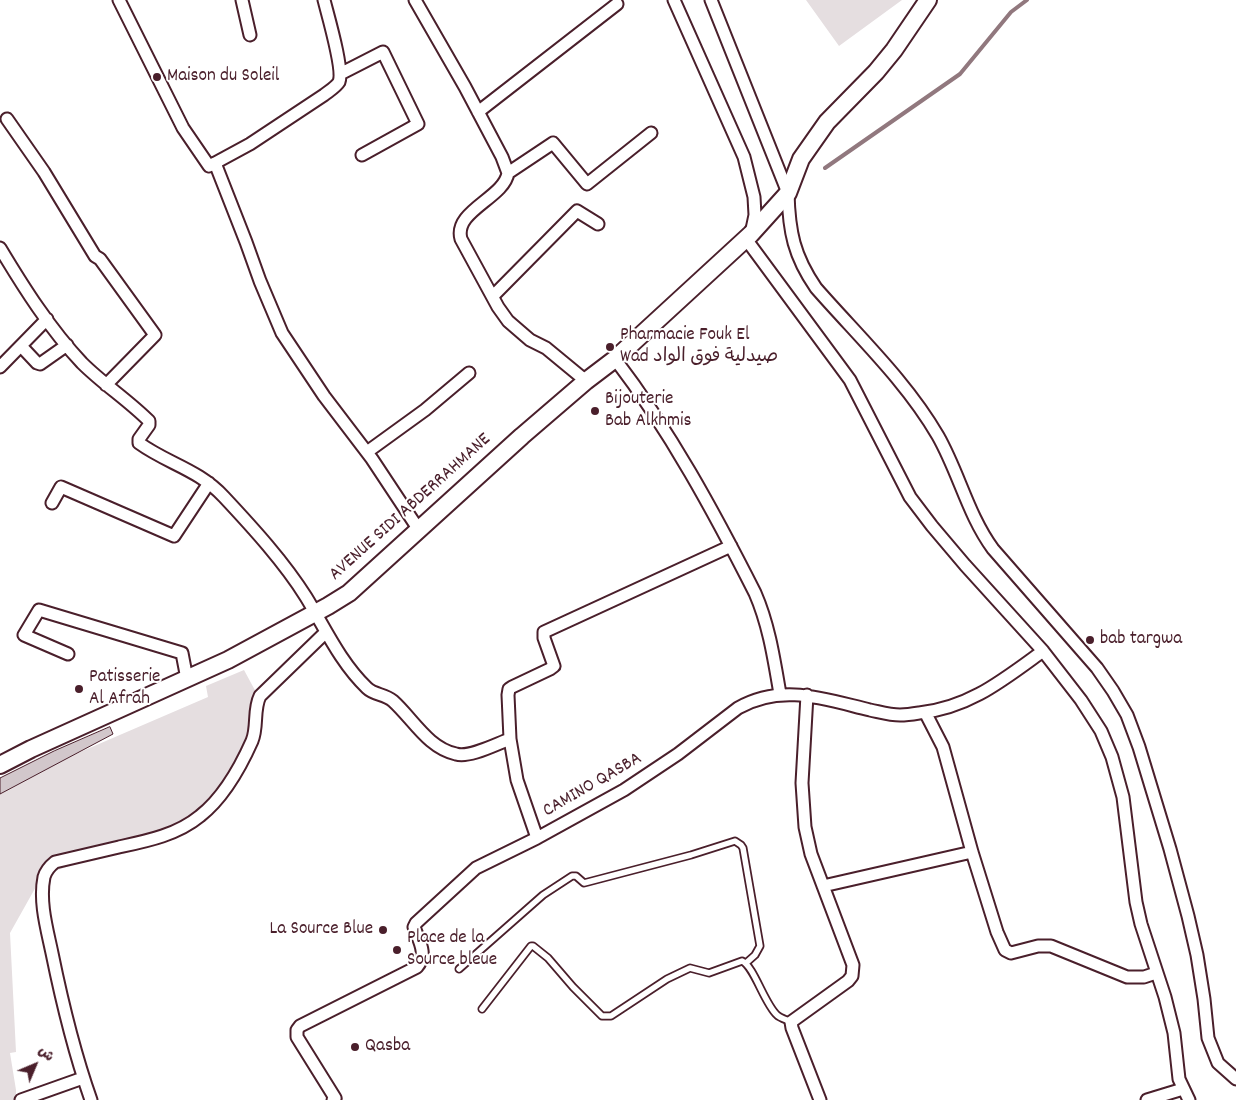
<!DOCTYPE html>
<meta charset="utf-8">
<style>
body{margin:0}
#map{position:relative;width:1236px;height:1100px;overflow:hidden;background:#fff;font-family:Dekko,"Playpen Sans Arabic",sans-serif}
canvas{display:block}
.north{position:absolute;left:10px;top:1040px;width:50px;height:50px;-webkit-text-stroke:4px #fff;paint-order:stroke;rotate:45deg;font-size:14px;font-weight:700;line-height:20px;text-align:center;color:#4a1f2b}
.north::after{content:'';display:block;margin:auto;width:18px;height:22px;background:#4a1f2b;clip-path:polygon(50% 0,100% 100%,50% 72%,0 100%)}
</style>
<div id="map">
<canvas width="1236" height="1100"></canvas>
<div class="north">ش</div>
</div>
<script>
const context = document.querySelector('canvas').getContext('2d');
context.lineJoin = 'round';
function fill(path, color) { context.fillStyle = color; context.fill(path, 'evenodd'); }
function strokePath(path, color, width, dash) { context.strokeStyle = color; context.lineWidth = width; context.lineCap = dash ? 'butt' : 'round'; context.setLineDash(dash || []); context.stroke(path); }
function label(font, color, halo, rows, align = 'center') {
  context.font = font + ' Dekko,"Playpen Sans Arabic",sans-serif'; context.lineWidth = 4; context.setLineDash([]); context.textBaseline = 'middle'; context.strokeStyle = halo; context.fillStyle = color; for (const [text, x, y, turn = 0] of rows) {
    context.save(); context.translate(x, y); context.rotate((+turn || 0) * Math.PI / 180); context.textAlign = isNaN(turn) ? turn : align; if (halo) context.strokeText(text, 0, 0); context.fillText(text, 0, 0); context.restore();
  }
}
const green = new Path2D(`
 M806 0H902L839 46Z
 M244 670 257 694 251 738 222 793 173 827 42 876 10 933 16 1052 10 1053 16 1090V1100H0V793L64 759 208 697 206 686Z`);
const stream = new Path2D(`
 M825 168 960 74 1011 12 1027 0`);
const building = new Path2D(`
 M110 727 113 734 0 794V778L54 751Z`);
const lane = new Path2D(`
 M459 969 543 895 572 876H576L584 883 588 882 691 855 735 841 741 845 743 848 760 946 755 955 746 963
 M482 1009 531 946H533L548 958 573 987 602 1016H611L667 979 690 968 709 973 742 961C754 966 764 1003 777 1015 780 1018 787 1020 791 1022`);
const street = new Path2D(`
 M119 0 183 128 209 166 215 163
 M242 0 250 35
 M324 0C328 16 344 70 339 82 336 87 329 91 324 95L250 144 215 163 246 242 260 281 282 333 324 396 372 459 419 530
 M415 0 465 87 502 157 508 173C504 198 453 211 461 239L498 307 508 321 530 340 546 348 586 381
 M674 0 744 157 754 197 755 215 751 234
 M711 0 788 193C789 232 794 256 816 288 858 336 906 381 938 436 959 473 968 515 993 549L1097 668 1113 691 1127 715 1139 747 1170 849 1188 916 1197 955 1204 999 1208 1038 1218 1063 1236 1079
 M340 74 383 52 418 124 362 155
 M478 112 617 4
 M7 119 44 172 95 256 100 259 155 335 106 385
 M508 173 553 143 587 184 651 133
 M746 239 850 380 910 497 932 526 965 565 1043 651 1081 700 1101 731 1112 757 1123 797 1136 902 1141 924 1165 997 1174 1033 1179 1079 1189 1100
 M0 248C24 288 50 329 82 363 103 384 128 400 149 421V425L139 439V443C168 464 198 469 224 497 253 528 284 562 306 597 325 628 340 662 367 688 374 695 385 694 393 701 413 719 428 748 456 754 470 758 496 744 510 739
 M493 296 577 211 598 224
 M21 346 37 363 40 364 67 345
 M615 359C670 431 714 512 755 593 769 625 774 659 780 694
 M0 367 47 319
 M367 452 425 410 469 373
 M52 503 61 487 174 536 209 483
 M68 654 24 635 39 610 182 653 187 679
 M807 695 802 783 805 827 811 854 853 965 852 976 848 981 791 1022 792 1028 820 1100
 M925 712 943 747 972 852 997 932 1005 950 1011 953 1038 946H1051L1127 977H1144L1156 973
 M537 838 517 780 510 739 508 695 509 689 512 687 550 669 554 666 544 638V632L731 546
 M823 886 972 852
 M21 1100 83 1078
 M91 1100C74 1052 62 1002 52 953 47 929 39 902 44 877 46 870 50 866 55 862 77 857 98 852 119 847 147 841 177 835 200 816 223 798 240 768 252 741 258 727 253 710 260 696L326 632
 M333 1100 335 1098 297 1037V1030L300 1026 417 967C428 954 419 941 414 927L416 923 476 868 537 838 624 790 678 754 738 708C782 683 824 699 870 710 880 712 890 715 900 715 906 715 913 714 919 713 969 708 1003 680 1043 651
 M1147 1100 1183 1089`);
const secondary = new Path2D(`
 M0 765 31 749 228 660 328 606 349 593 522 436 586 381 615 359 751 234 788 193 801 159 827 122 876 72 894 50 928 0`);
const markers = [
 [157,77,5,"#4a1f2b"],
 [610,347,5,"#4a1f2b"],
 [595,411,5,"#4a1f2b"],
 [1090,640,5,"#4a1f2b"],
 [79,689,5,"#4a1f2b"],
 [383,930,5,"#4a1f2b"],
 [397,950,5,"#4a1f2b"],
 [355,1047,5,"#4a1f2b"]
];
const poiNames = [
 ["Maison du Soleil",167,77],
 ["Pharmacie Fouk El",620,336],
 ["Wad صيدلية فوق الواد",620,358],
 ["Bijouterie",605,400],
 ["Bab Alkhmis",605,422],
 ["bab targwa",1100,640],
 ["Patisserie",89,678],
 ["Al Afrah",89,700],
 ["La Source Blue",373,930,"right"],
 ["Place de la",407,939],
 ["Source bleue",407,961],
 ["Qasba",365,1047]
];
const streetNames = [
 ["AVENUE SIDI ABDERRAHMANE",411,508,-42],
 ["CAMINO QASBA",593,786,-30]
];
fill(green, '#e5dee0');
strokePath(stream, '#91787e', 4);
fill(building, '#d2c7cb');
strokePath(building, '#4a1f2b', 1);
strokePath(lane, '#4a1f2b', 9);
strokePath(street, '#4a1f2b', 15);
strokePath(secondary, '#4a1f2b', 20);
strokePath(lane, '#fff', 5.5);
strokePath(street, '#fff', 11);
strokePath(secondary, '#fff', 16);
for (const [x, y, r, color] of markers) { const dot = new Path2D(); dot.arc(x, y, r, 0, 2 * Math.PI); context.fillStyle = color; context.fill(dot); strokePath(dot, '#fff', 2); }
label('19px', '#4a1f2b', '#fff', poiNames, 'left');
label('19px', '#4a1f2b', '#fff', streetNames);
</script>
